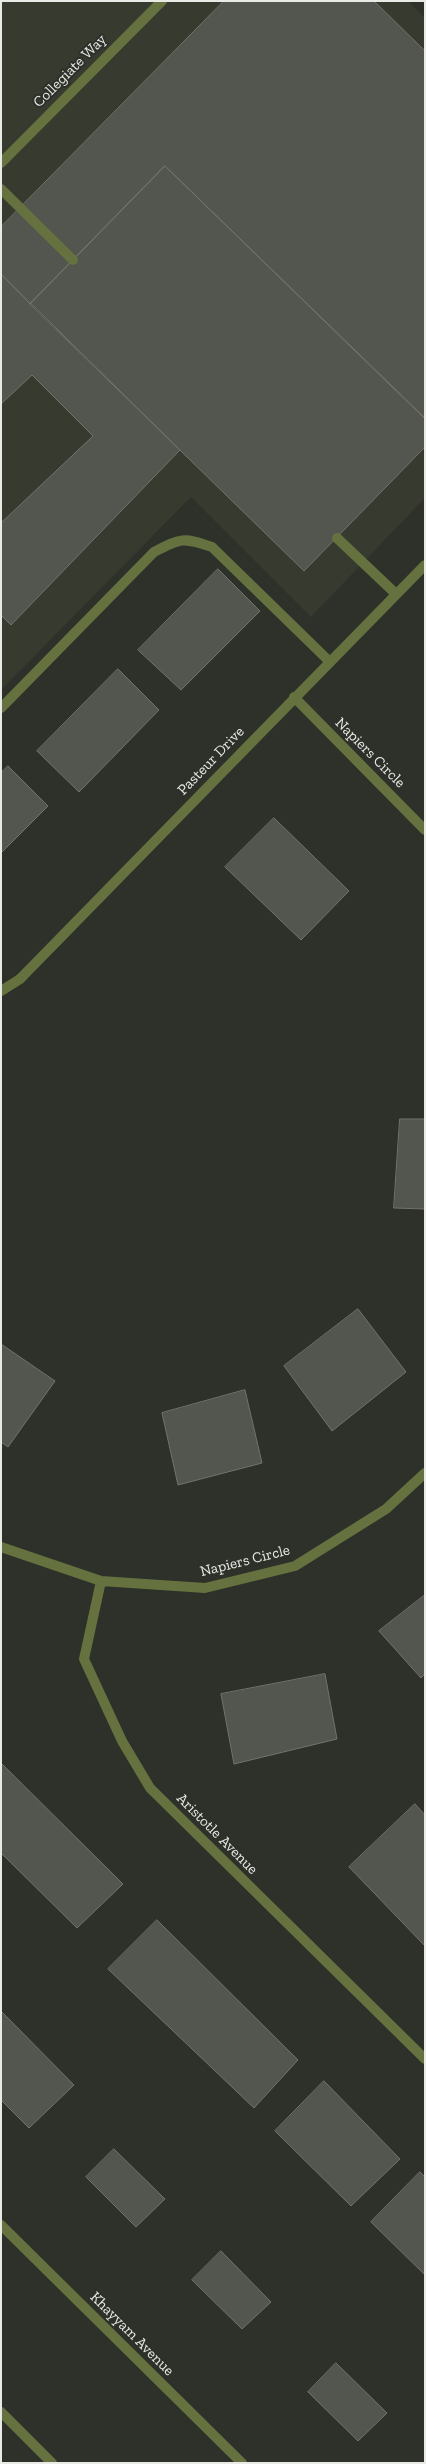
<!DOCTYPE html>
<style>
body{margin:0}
#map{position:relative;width:426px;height:2464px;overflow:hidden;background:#2e302a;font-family:"Zilla Slab",serif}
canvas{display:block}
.frame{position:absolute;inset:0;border:2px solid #e9eae6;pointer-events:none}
</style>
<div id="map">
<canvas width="426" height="2464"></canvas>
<div class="frame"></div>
</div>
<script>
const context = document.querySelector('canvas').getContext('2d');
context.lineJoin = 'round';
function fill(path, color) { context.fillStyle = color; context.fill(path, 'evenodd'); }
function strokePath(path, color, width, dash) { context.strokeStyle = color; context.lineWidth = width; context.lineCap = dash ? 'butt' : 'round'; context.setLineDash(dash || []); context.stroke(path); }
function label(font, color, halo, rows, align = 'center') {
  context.font = font + ' "Zilla Slab",serif'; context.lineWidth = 4; context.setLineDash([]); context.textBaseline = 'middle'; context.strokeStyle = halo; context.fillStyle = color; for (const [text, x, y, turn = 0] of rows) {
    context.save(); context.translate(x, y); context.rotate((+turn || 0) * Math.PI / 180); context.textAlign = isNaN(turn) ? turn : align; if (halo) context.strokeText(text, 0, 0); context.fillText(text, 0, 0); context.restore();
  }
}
const built = new Path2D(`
 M1 1H408L425 18V498L311 617 191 497 1 690Z`);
const building = new Path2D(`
 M224 1H374L425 51V418L165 166 30 304 1 274V227Z
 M165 166 425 419V447L304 571 30 304Z
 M1 274 180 450 11 625 1 615V523L93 436 32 375 1 404Z
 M218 569 260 611 181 690 138 650Z
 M118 669 159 710 79 792 37 751Z
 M8 766 48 806 1 853V773Z
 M274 818 349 891 301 940 225 867Z
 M400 1119H425V1209L394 1208Z
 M358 1309 406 1372 332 1431 284 1366Z
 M1 1344 55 1381 8 1447 1 1442Z
 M245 1390 262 1463 178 1485 162 1413Z
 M425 1595V1674L421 1678 379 1631Z
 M325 1674 337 1739 234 1764 221 1694Z
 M1 1763 123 1884 77 1928 1 1853Z
 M415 1804 425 1815V1946L349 1867Z
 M157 1920 298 2060 254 2108 108 1969Z
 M1 2011 74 2085 29 2128 1 2100Z
 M324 2081 400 2159 351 2206 275 2131Z
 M114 2149 165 2199 136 2227 86 2177Z
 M420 2172 425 2177V2275L371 2222Z
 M221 2251 271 2302 242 2329 192 2280Z
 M336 2363 387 2413 358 2441 308 2392Z`);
const service = new Path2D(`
 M1 189 73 260
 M337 538 396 594
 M1 708 154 552C181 538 183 537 212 547L330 662
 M1 991 20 979
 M1 2412 52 2463`);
const minor = new Path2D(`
 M1 163 162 1
 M294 697 425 830
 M20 979 425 565
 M1 1547 101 1581 205 1588 295 1566 386 1509 425 1473
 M101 1581 84 1659 122 1741 150 1788 425 2059
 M1 2225 242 2463`);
const streetNames = [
 ["Collegiate Way",70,71,-45],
 ["Napiers Circle",370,753,45],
 ["Pasteur Drive",211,761,-46],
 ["Napiers Circle",245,1561,-14],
 ["Aristotle Avenue",217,1834,45],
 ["Khayyam Avenue",132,2334,45]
];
fill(built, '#373a2e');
fill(building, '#53554f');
strokePath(building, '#71736c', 1);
strokePath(service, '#65713e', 10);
strokePath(minor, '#65713e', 10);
label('15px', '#e9eae6', '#2e302a', streetNames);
</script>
